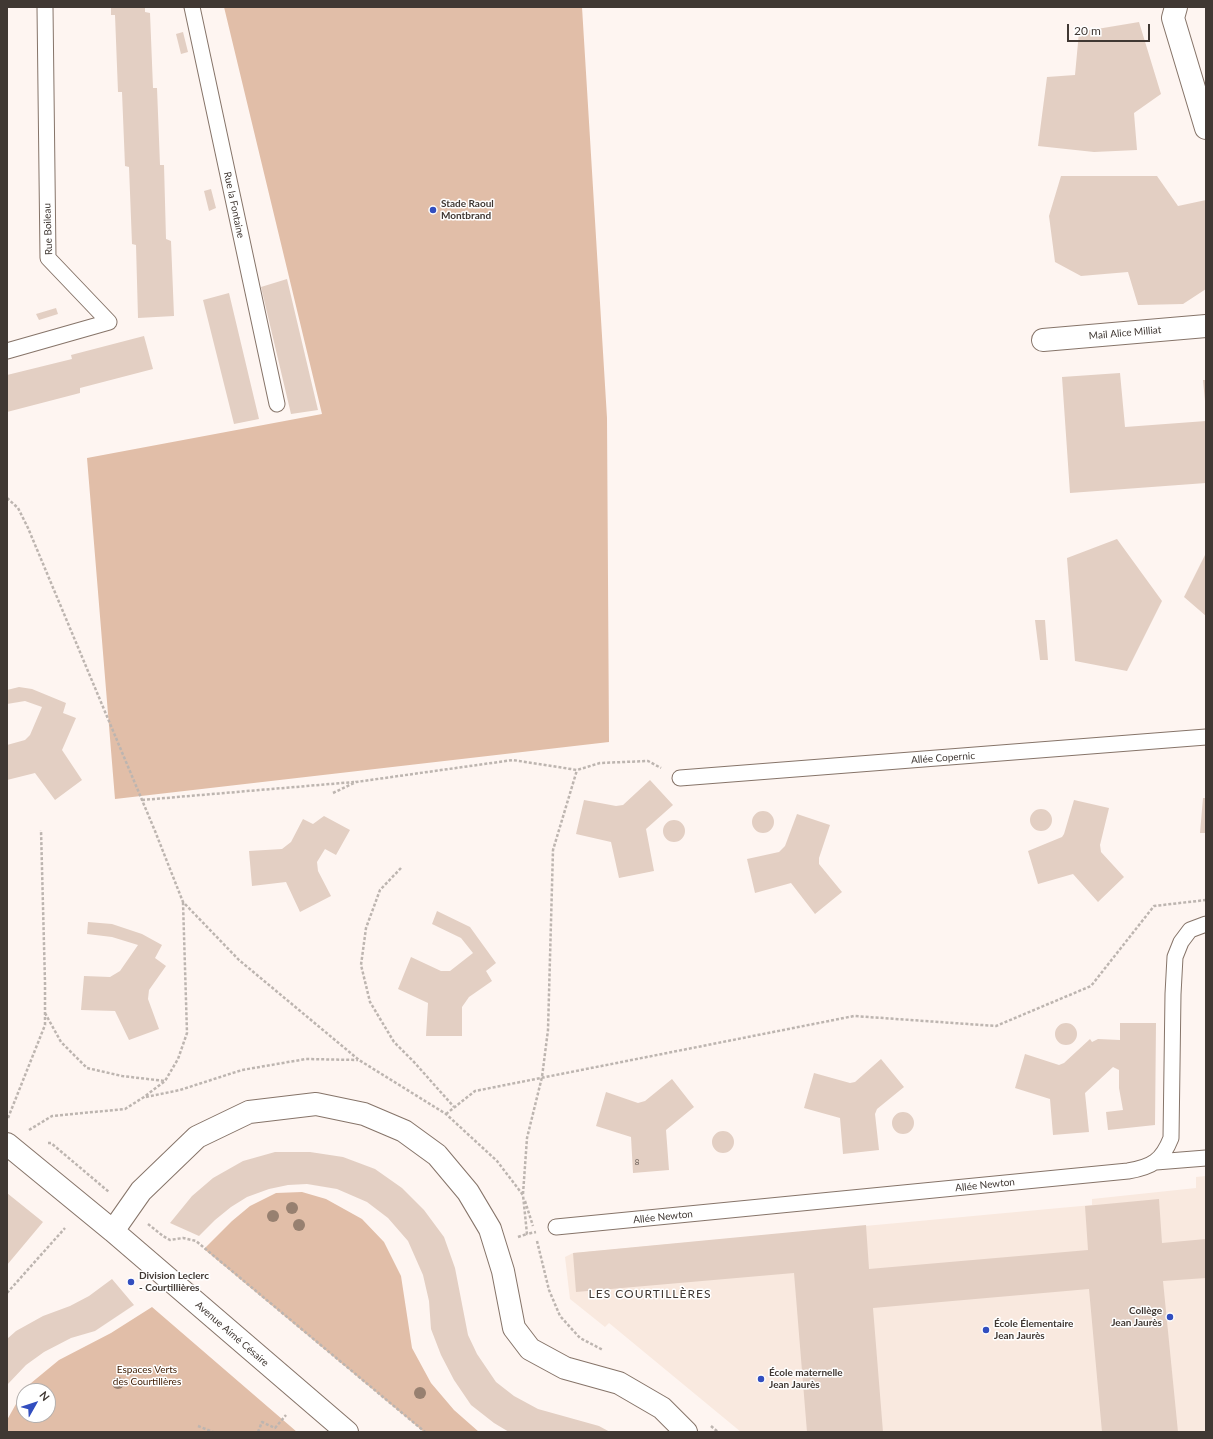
<!DOCTYPE html>
<meta charset="utf-8">
<style>
body{margin:0}
#map{position:relative;width:1213px;height:1439px;overflow:hidden;background:#fef5f1;font-family:Lato,sans-serif}
canvas{display:block}
.frame{position:absolute;inset:0;border:8px solid #403833;pointer-events:none}
.north{position:absolute;left:16px;top:1383px;width:40px;height:40px;box-sizing:border-box;background:#fff;border:1px solid #b3afad;border-radius:50%;rotate:51deg;font-size:11px;font-weight:700;line-height:16px;text-align:center;color:#403833}
.north::after{content:'';display:block;margin:auto;width:14px;height:18px;background:#324ebf;clip-path:polygon(50% 0,100% 100%,50% 72%,0 100%)}
.scale{position:absolute;left:1067px;top:24px;width:83px;height:18px;box-sizing:border-box;border:2px solid #403833;border-top:0;padding-left:5px;font-size:12px;line-height:14px;white-space:nowrap;color:#403833;-webkit-text-stroke:3px #fff;paint-order:stroke}
</style>
<div id="map">
<canvas width="1213" height="1439"></canvas>
<div class="frame"></div>
<div class="north">N</div>
<div class="scale">20 m</div>
</div>
<script>
const context = document.querySelector('canvas').getContext('2d');
context.lineJoin = 'round';
function fill(path, color) { context.fillStyle = color; context.fill(path, 'evenodd'); }
function strokePath(path, color, width, dash) { context.strokeStyle = color; context.lineWidth = width; context.lineCap = dash ? 'butt' : 'round'; context.setLineDash(dash || []); context.stroke(path); }
function label(font, color, halo, rows, align = 'center') {
  context.font = font + ' Lato,sans-serif'; context.lineWidth = 3; context.setLineDash([]); context.textBaseline = 'middle'; context.strokeStyle = halo; context.fillStyle = color; for (const [text, x, y, turn = 0] of rows) {
    context.save(); context.translate(x, y); context.rotate((+turn || 0) * Math.PI / 180); context.textAlign = isNaN(turn) ? turn : align; if (halo) context.strokeText(text, 0, 0); context.fillText(text, 0, 0); context.restore();
  }
}
const built = new Path2D(`
 M1206 1176V1432H741L609 1323 605 1327 570 1299 565 1257 573 1253 1092 1205V1199L1196 1188V1177Z`);
const green = new Path2D(`
 M224 7H582L607 418 609 742 115 799 87 458 322 414Z
 M302 1192 326 1199 362 1219 384 1242 401 1276 412 1348 431 1383 454 1410 479 1432H424L204 1249 232 1221 250 1206 276 1193Z
 M152 1307 297 1432H7V1420L25 1388 59 1360 111 1333ZM24 1391H48V1415H24Z`);
const building = new Path2D(`
 M111 7H145V12L150 13 153 88H157L160 165H164L166 239 171 241 174 316 138 318 136 245 132 244 129 167 125 166 122 92H118L115 15H111Z
 M1139 22 1161 94 1134 113 1137 150 1094 152 1038 146 1047 77 1075 75 1079 32Z
 M183 32 188 52 181 54 176 34Z
 M1061 176H1157L1178 206 1206 200V289L1183 304 1138 305 1128 272 1081 276 1055 262 1049 216Z
 M211 189 216 208 209 211 204 191Z
 M287 279 318 410 291 414 261 287Z
 M229 293 259 419 234 424 203 300Z
 M56 308 58 314 39 320 36 314Z
 M144 336 153 369 80 388V393L7 412V375L72 359 71 355Z
 M1120 373 1125 427 1206 421V483L1070 493 1062 377Z
 M1203 380H1206V401H1205Z
 M1117 539 1162 601 1127 671 1075 661 1067 558Z
 M1206 553V616L1184 597Z
 M1035 620H1045L1048 660H1040Z
 M19 687 32 689 66 703 63 713 76 718 62 750 82 780 55 800 35 773 7 780V745L25 740 30 735 42 707 25 701 7 704V690Z
 M650 780 673 805 646 829 654 871 619 878 611 842 576 834 584 800 616 806 623 805Z
 M1203 798H1206V833H1200Z
 M1074 800 1109 808 1100 845 1101 852 1124 877 1098 902 1073 874 1038 884 1028 851 1062 837 1064 834Z
 M1030 820a11 11 0 1 1 22 0a11 11 0 1 1-22 0Z
 M752 822a11 11 0 1 1 22 0a11 11 0 1 1-22 0Z
 M797 814 830 825 819 858V864L842 892 815 914 791 883 755 893 747 859 779 852 785 846Z
 M324 816 350 830 336 855 325 849 317 862 318 871 331 896 300 912 286 882 252 886 249 851 282 849 291 842 303 819 313 824Z
 M663 831a11 11 0 1 1 22 0a11 11 0 1 1-22 0Z
 M437 911 470 927 496 963 486 971 492 981 469 997 462 1007V1036H426L428 1003 398 989 411 957 441 971H450L473 953 461 938 432 924Z
 M88 922 112 924 142 934 162 945 155 958 166 966 149 990 148 999 159 1029 129 1040 115 1011 81 1010 84 976 110 977 120 971 138 945 112 937 87 934Z
 M1055 1034a11 11 0 1 1 22 0a11 11 0 1 1-22 0Z
 M1120 1023H1156L1155 1125 1108 1130 1106 1112 1123 1110 1119 1088V1070L1113 1067 1085 1093 1089 1132 1053 1135 1050 1099 1015 1088 1025 1054 1059 1065 1064 1063 1090 1039 1092 1042 1098 1039 1120 1040Z
 M881 1059 904 1087 877 1109 875 1114 879 1150 843 1154 840 1118 804 1108 814 1073 850 1083 855 1082Z
 M672 1079 694 1107 666 1130 669 1170 633 1173 631 1137 596 1126 606 1092 638 1103 645 1101Z
 M892 1123a11 11 0 1 1 22 0a11 11 0 1 1-22 0Z
 M712 1142a11 11 0 1 1 22 0a11 11 0 1 1-22 0Z
 M275 1152H310L343 1157 375 1169 402 1188 424 1210 444 1237 455 1268 468 1335 477 1354 496 1382 514 1396 538 1409 599 1426 610 1432H509L494 1423 471 1405 454 1380 441 1355 431 1329 429 1301 423 1275 408 1241 388 1218 367 1202 337 1189 307 1184 288 1185 269 1189 247 1197 231 1207 215 1220 199 1236 170 1223 192 1196 213 1178 243 1161Z
 M7 1193 43 1222 7 1265Z
 M1159 1199 1162 1243 1206 1239V1278L1163 1281 1178 1432H1102L1089 1289 873 1308 883 1432H807L794 1273 576 1292 573 1253 866 1225 869 1269 1088 1250 1085 1206Z
 M112 1279 134 1305 95 1331 71 1338 44 1352 26 1365 7 1385V1339L16 1331 43 1316 70 1306 89 1296Z`);
const path = new Path2D(`
 M7 498 18 508 28 528 155 831 183 902 239 960 359 1060 446 1114 497 1161 523 1195 527 1234 536 1232
 M333 793 356 782 513 760 577 770 600 763 648 761 661 768
 M142 800 354 782
 M401 868 380 890 366 928 361 965 370 1002 394 1042 414 1062 454 1107
 M45 1013 61 1042 87 1068 122 1076 165 1081
 M146 1097 180 1090 242 1070 306 1059 358 1060
 M446 1114 475 1091 854 1016 996 1026 1091 986 1154 906 1206 900
 M8 1118 45 1025V983L41 830
 M29 1130 52 1116 125 1109 144 1097 165 1081 178 1059 187 1033 183 902
 M48 1143H51L109 1192
 M523 1194 527 1138 542 1077 548 1030 553 850 577 770
 M525 1201 533 1226
 M148 1224 163 1236 170 1240 183 1238 196 1241 425 1432
 M518 1237 527 1234
 M537 1241 549 1290 560 1316 580 1338 603 1350
 M7 1293 65 1228
 M198 1426 213 1432
 M711 1426 718 1432
 M258 1432 262 1422 275 1428 286 1415`);
const lane = new Path2D(`
 M192 7 277 404
 M7 351 109 322 48 258 45 7
 M680 778 1206 737
 M1156 1162 1206 1158
 M556 1227 1128 1171C1152 1167 1162 1161 1171 1138L1173 994 1175 957 1181 942 1190 930 1206 924`);
const street = new Path2D(`
 M1176 7 1173 18 1206 128
 M1043 340 1206 326
 M7 1144 113 1231 347 1432
 M113 1231 141 1191 197 1137 249 1112 316 1104 364 1114 404 1131 437 1155 468 1192 490 1229 503 1271 514 1328 530 1349 565 1368 619 1383 662 1408 686 1432`);
const trees = [
 [292,1208],
 [273,1216],
 [299,1225],
 [118,1383],
 [420,1393]
];
const markers = [
 [433,210,4,"#324ebf"],
 [131,1282,4,"#324ebf"],
 [1170,1317,4,"#324ebf"],
 [986,1330,4,"#324ebf"],
 [761,1379,4,"#324ebf"]
];
const numberNames = [
 ["8",637,1162]
];
const poiNames = [
 ["Stade Raoul",441,204],
 ["Montbrand",441,216],
 ["Division Leclerc",139,1276],
 ["- Courtillières",139,1288],
 ["Collège",1162,1311,"right"],
 ["Jean Jaurès",1162,1323,"right"],
 ["École Élementaire",994,1324],
 ["Jean Jaurès",994,1336],
 ["École maternelle",769,1373],
 ["Jean Jaurès",769,1385]
];
const streetNames = [
 ["Rue la Fontaine",234,205,78],
 ["Rue Boileau",48,229,-92],
 ["Mail Alice Milliat",1125,333,-5],
 ["Allée Copernic",943,758,-4],
 ["Allée Newton",985,1185,-6],
 ["Allée Newton",663,1217,-6],
 ["Avenue Aimé Césaire",232,1334,41]
];
const parkNames = [
 ["Espaces Verts",147,1370],
 ["des Courtillères",147,1382]
];
const quarterNames = [
 ["LES COURTILLÈRES",650,1294]
];
fill(built, '#f9e9df');
fill(green, '#e1bea8');
fill(building, '#e3cfc3');
strokePath(lane, '#867469', 17);
strokePath(street, '#867469', 24);
strokePath(path, '#bdb5b0', 2.5, [3, 2]);
strokePath(lane, '#fff', 15);
strokePath(street, '#fff', 22);
context.fillStyle = '#978070';
for (const [x, y] of trees) { context.beginPath(); context.arc(x, y, 6, 0, 2 * Math.PI); context.fill(); }
for (const [x, y, r, color] of markers) { const dot = new Path2D(); dot.arc(x, y, r, 0, 2 * Math.PI); context.fillStyle = color; context.fill(dot); strokePath(dot, '#fff', 1.5); }
label('8px', '#695e57', null, numberNames);
label('bold 10px', '#403833', '#fff', poiNames, 'left');
label('10px', '#403833', '#fff', streetNames);
label('10px', '#432107', '#fff', parkNames);
context.letterSpacing = '1px';
label('12px', '#403833', '#fff', quarterNames);
context.letterSpacing = '0px';
</script>
